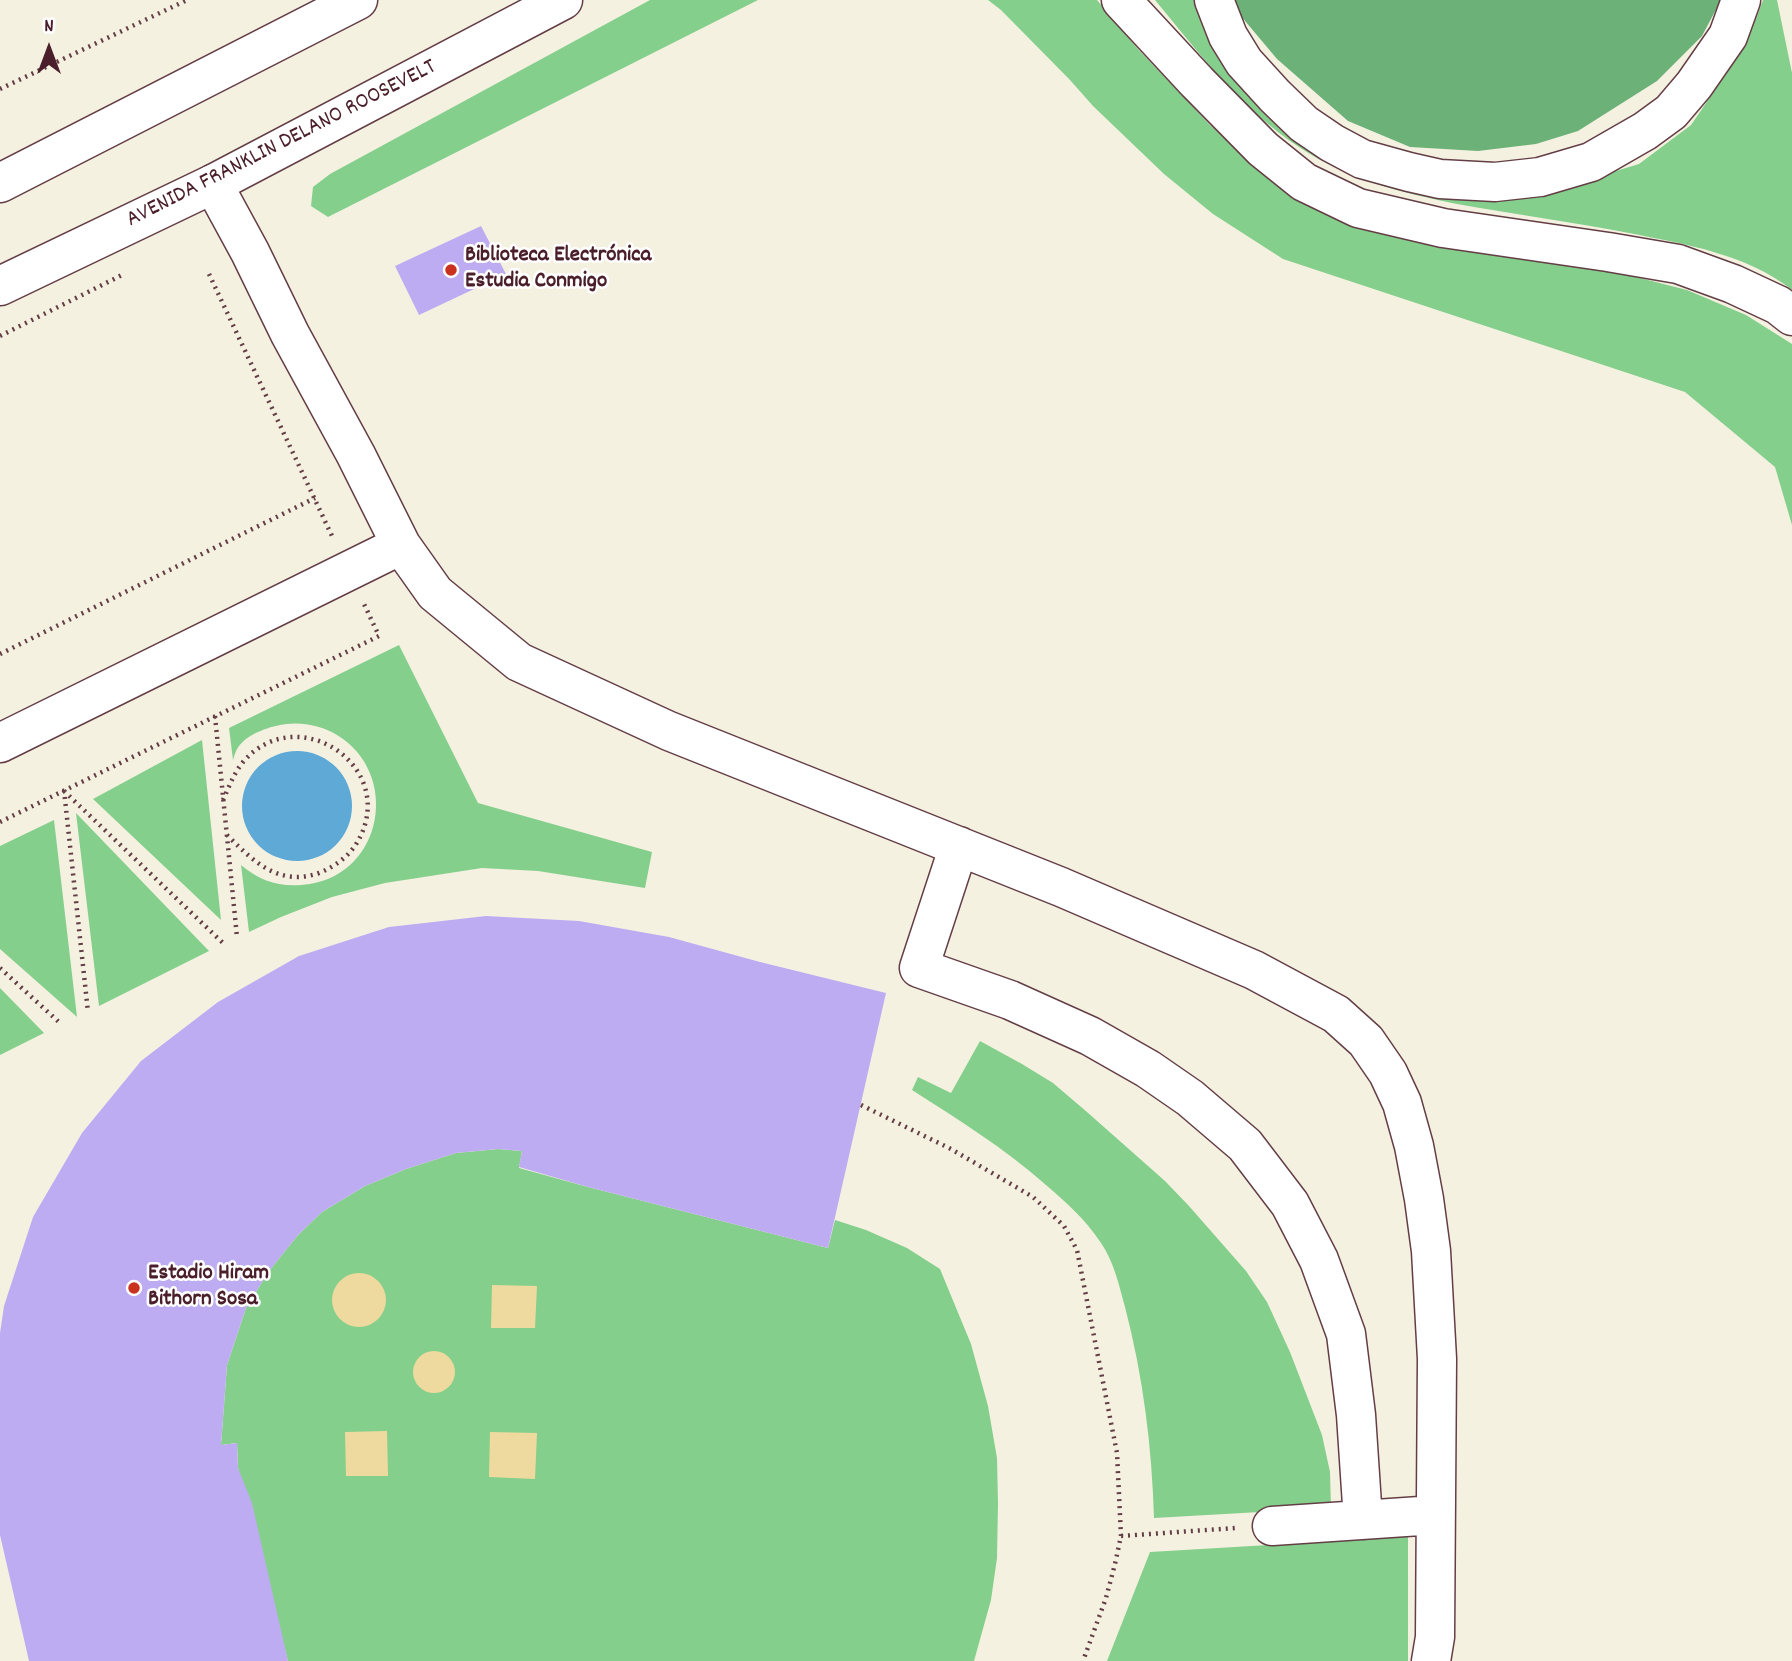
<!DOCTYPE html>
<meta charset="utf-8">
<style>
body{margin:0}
#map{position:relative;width:1792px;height:1661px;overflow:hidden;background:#f5f1e1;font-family:Dekko,sans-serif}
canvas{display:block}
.north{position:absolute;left:14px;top:14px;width:70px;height:70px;-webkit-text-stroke:5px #fff;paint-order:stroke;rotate:0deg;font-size:19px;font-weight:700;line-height:28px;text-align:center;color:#4a1f2b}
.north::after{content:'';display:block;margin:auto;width:24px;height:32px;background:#4a1f2b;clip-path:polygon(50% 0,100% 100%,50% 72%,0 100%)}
</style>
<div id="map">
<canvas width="1792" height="1661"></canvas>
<div class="north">N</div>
</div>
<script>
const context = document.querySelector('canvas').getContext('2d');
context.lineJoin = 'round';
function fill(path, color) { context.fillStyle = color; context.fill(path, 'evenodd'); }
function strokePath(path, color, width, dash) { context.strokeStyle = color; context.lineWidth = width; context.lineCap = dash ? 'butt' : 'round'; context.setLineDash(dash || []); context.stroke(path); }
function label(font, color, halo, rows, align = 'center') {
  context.font = font + ' Dekko,sans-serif'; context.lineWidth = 5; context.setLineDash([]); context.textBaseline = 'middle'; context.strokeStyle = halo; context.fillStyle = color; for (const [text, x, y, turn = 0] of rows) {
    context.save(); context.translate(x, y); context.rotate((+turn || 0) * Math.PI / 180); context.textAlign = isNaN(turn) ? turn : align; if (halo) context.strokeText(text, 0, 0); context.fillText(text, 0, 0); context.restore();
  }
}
const green = new Path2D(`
 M650 0H758L328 217 311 206 313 187 330 174Z
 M988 0H1097L1137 48 1210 125 1288 188 1687 290 1746 315 1792 344V525L1775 467 1685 392 1283 259 1213 214 1164 174 1093 106 1070 80 1001 10Z
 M1155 0H1196L1302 140 1566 186 1639 164 1691 125 1728 71 1757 16 1763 0H1777L1792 73V290C1747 254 1684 244 1629 233 1572 222 1514 214 1457 204 1399 192 1349 180 1299 147 1241 109 1199 53 1155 0Z
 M399 645 478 803 652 852 645 888 538 871 482 868 385 883 332 897 281 917 249 932 241 865C263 883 282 888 310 884 384 872 400 773 337 735 322 726 304 722 286 724 271 726 249 733 239 746 236 750 234 756 233 760L229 728Z
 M202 740 221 920 93 799Z
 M76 813 209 951 99 1006Z
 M54 820 77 1017 0 949V846Z
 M0 988 44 1033 0 1055Z
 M980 1041 1022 1064 1053 1083 1087 1112 1165 1181 1189 1206 1246 1271 1267 1302 1290 1352 1322 1435 1330 1472 1331 1508 1154 1518C1152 1447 1143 1376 1125 1307 1119 1285 1114 1262 1101 1243 1086 1220 1067 1203 1046 1185 1004 1148 959 1120 912 1090L918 1077 951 1093Z
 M498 1149 522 1151 519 1168 588 1187 828 1248 835 1220 866 1230 907 1248 940 1269 971 1344 988 1406 997 1458 998 1504 997 1558 991 1600 974 1661H288L238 1468 237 1443 221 1445 227 1365 246 1308 269 1271 298 1235 322 1212 365 1186 406 1169 456 1153Z
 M1408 1536V1661H1107L1150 1552 1336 1541Z`);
const forest = new Path2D(`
 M1231 0H1721L1702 36 1657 81 1578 131 1536 144 1478 151 1410 147 1348 121 1277 59 1235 9Z`);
const sand = new Path2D(`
 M332 1300a27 27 0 1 1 54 0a27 27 0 1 1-54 0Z
 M492 1285 537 1286 535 1328H491Z
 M413 1372a21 21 0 1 1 42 0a21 21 0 1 1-42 0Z
 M387 1431 388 1476H346L345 1432Z
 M490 1432 537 1433 535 1479 489 1477Z`);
const water = new Path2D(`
 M242 806a55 55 0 1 1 110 0a55 55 0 1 1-110 0Z`);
const building = new Path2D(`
 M481 226 506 274 419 315 395 266Z
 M486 916 579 921 669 937 760 962 886 993 828 1248 588 1187 519 1167 522 1151 498 1149 456 1153 406 1169 365 1186 322 1212 298 1235 269 1271 246 1308 227 1365 221 1445 237 1443 238 1468 252 1503 288 1661H29L0 1535V1333L4 1306 33 1217 82 1133 141 1061 218 1002 299 956 389 927Z`);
const path = new Path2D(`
 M0 89 187 0
 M209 274 332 536
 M0 336 124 274
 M0 654 315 498
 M215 716 237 937
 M64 790 88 1012
 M64 791 224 944
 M223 800C229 787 234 773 243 762 297 699 398 766 359 839 351 855 336 866 319 873 278 887 253 861 226 834
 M0 822 379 636 364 604
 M0 968 61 1024
 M861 1105 951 1149 1033 1197 1064 1226 1077 1250 1117 1453 1121 1536 1115 1564 1106 1598 1083 1661
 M1121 1536 1235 1528`);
const minor = new Path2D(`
 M213 184 250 252 290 334 356 455 401 545 435 593 519 662 669 731 1061 887 1254 970 1336 1014 1366 1041 1388 1073 1402 1103 1414 1146 1424 1199 1431 1251 1437 1359 1435 1637 1431 1661
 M0 743 401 545
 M959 846 919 968 1010 1000 1090 1036 1148 1069 1190 1098 1245 1145 1290 1204 1319 1260 1346 1334 1356 1415 1363 1520
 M1272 1526 1435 1515`);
const major = new Path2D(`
 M0 183 358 0
 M0 286 213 184 563 0`);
const highway = new Path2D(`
 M1121 0 1197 82 1263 149 1304 182 1358 208 1443 228 1608 252 1678 264 1733 284 1778 305 1792 316
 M1214 0 1228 36 1244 62 1275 96 1304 124 1332 143 1362 159 1409 172 1440 179 1495 182 1540 177 1591 162 1645 131 1671 112 1694 85 1728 36 1741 0`);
const markers = [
 [451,270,7,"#c8321e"],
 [134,1288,7,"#c8321e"]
];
const streetNames = [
 ["AVENIDA FRANKLIN DELANO ROOSEVELT",282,145,-27]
];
const poiNames = [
 ["Biblioteca Electrónica",465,257],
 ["Estudia Conmigo",465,283],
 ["Estadio Hiram",148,1275],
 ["Bithorn Sosa",148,1301]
];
fill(green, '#85cf8c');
fill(forest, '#6cb278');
fill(sand, '#eeda9e');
fill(water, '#5ea9d6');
fill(building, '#beacf2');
strokePath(minor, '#643e46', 41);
strokePath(major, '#643e46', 41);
strokePath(highway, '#643e46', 41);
strokePath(path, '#643e46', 4.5, [2, 5]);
strokePath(minor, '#fff', 38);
strokePath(major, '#fff', 38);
strokePath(highway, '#fff', 38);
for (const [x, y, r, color] of markers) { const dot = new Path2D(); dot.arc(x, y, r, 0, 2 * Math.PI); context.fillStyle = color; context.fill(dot); strokePath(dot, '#fff', 2.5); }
label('23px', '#4a1f2b', '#fff', streetNames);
label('bold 23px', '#4a1f2b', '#fff', poiNames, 'left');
</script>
